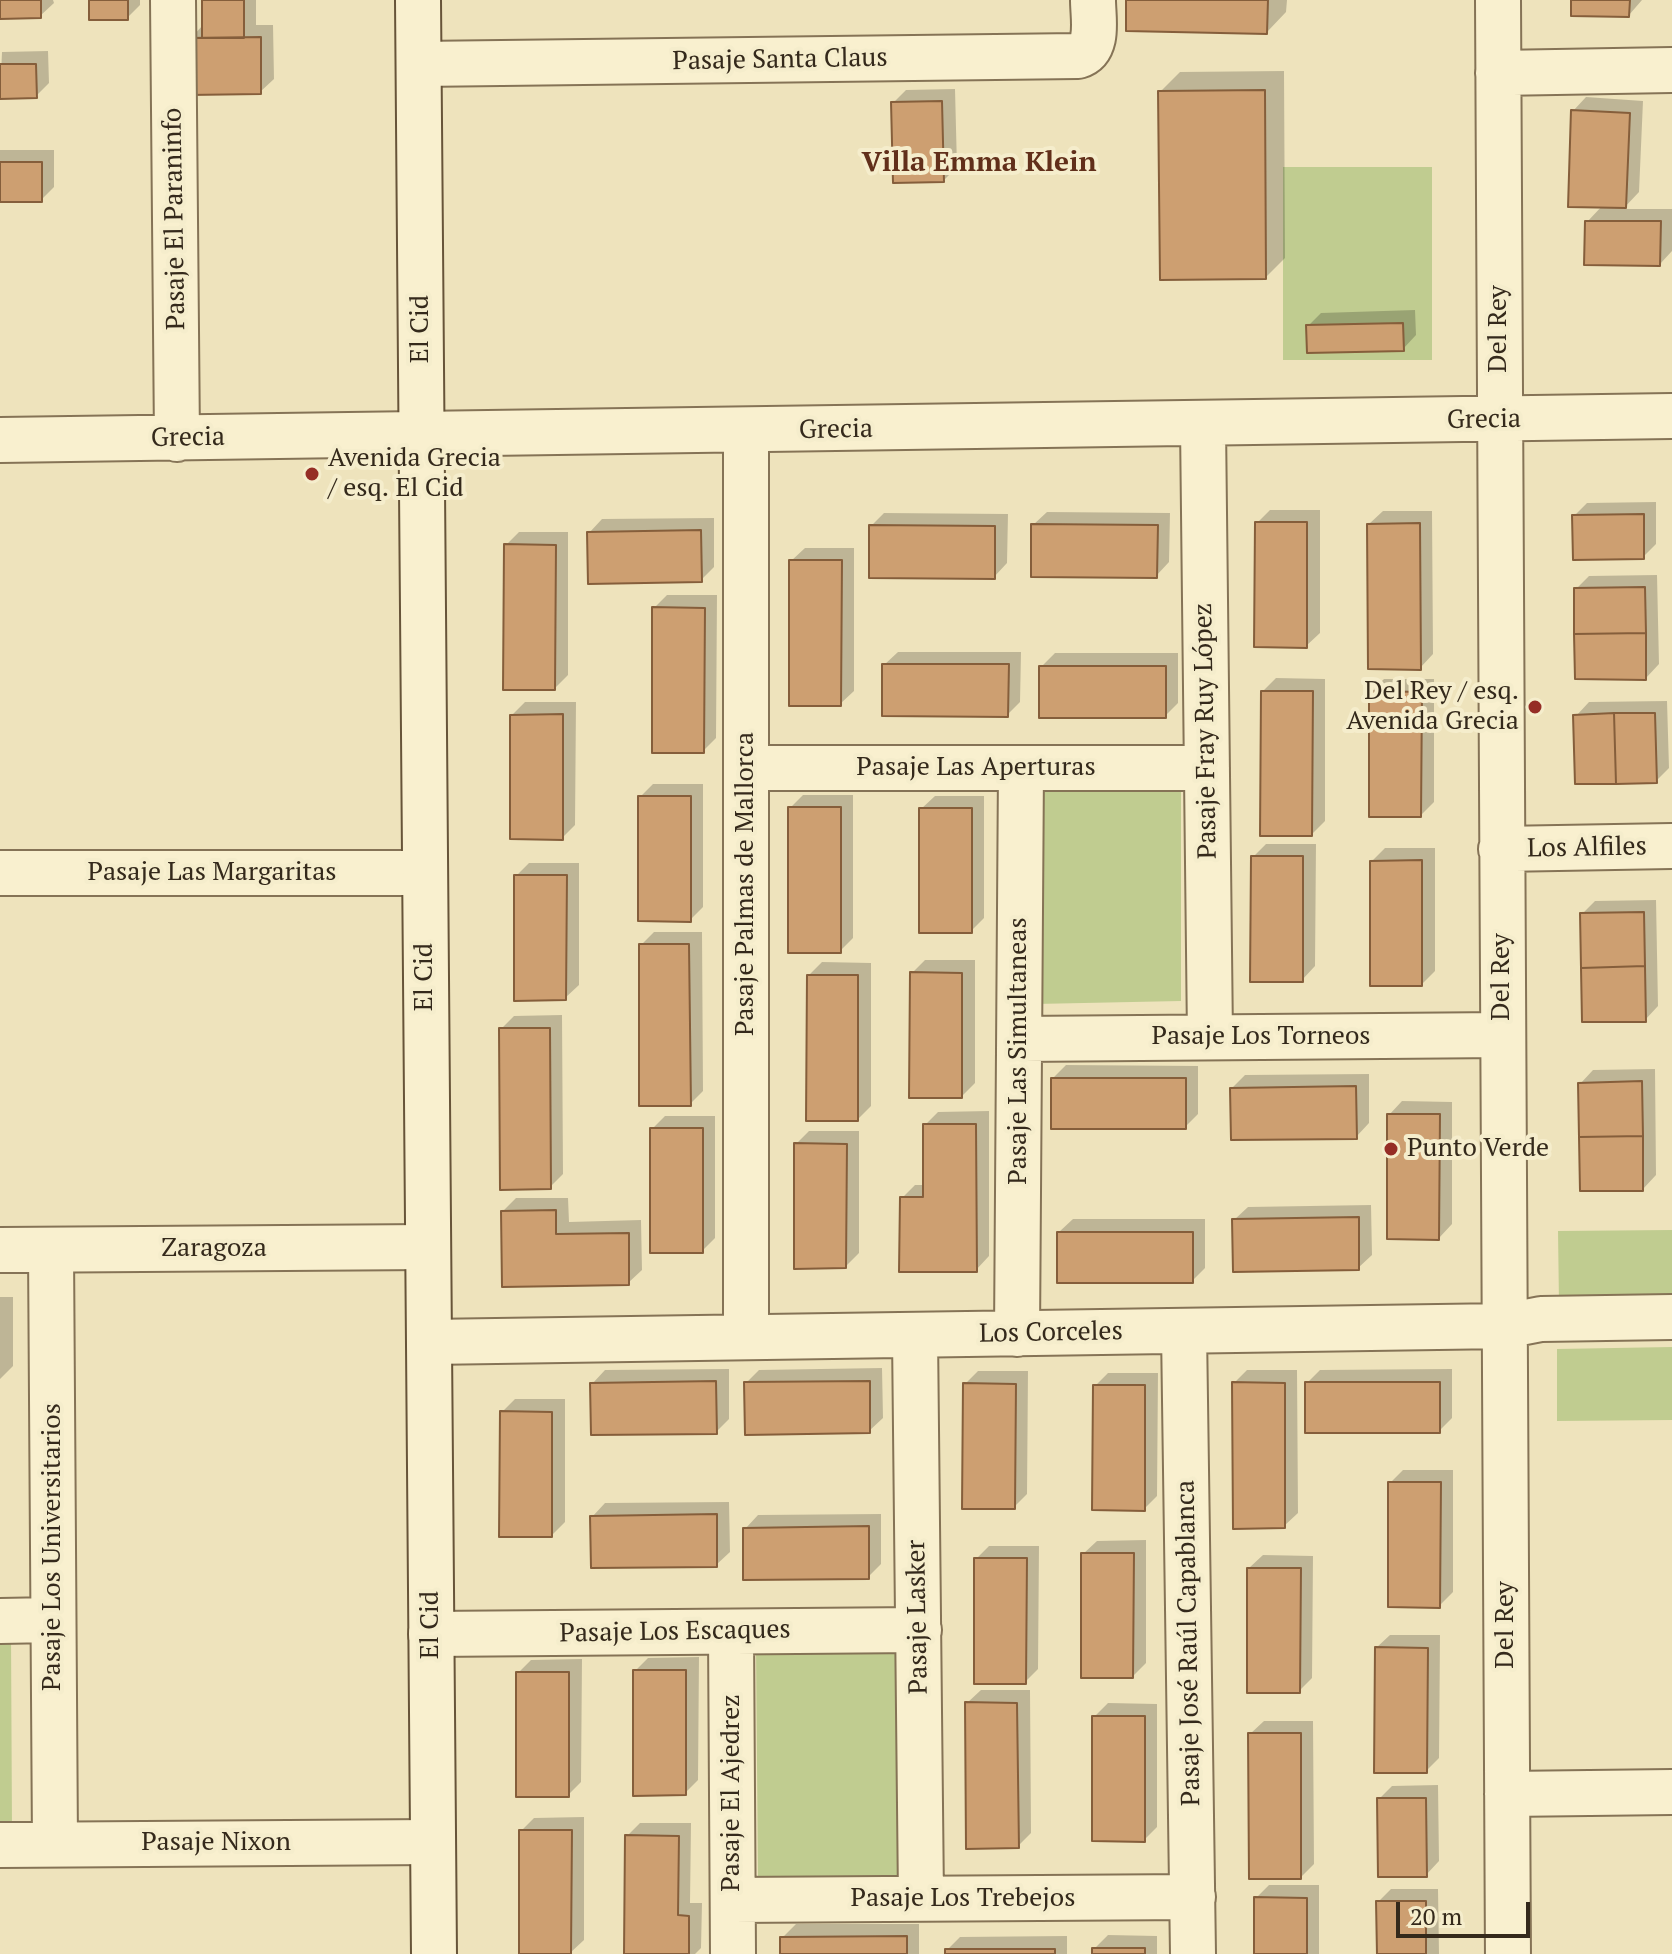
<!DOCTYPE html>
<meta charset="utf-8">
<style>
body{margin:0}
#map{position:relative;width:1672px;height:1954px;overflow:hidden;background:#eee3bc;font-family:"PT Serif",serif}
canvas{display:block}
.scale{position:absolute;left:1396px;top:1902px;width:134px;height:36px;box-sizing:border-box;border:4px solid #34291b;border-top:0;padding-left:10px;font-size:24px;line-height:28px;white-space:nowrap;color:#34291b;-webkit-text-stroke:6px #f5edcc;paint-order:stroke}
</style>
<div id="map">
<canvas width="1672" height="1954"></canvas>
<div class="scale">20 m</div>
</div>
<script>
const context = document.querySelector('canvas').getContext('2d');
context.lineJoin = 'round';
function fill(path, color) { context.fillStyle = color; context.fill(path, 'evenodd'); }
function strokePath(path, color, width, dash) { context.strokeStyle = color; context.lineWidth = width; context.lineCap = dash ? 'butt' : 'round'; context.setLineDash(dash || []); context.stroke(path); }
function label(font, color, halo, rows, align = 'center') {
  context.font = font + ' "PT Serif",serif'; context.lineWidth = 8; context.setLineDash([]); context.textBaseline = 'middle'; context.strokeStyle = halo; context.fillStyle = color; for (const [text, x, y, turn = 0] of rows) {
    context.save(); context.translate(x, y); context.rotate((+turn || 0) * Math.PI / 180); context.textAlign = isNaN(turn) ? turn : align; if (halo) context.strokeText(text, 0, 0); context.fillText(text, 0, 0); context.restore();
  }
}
const green = new Path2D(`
 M1283 167H1432V360H1283Z
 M1181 788V1001L1035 1004V789Z
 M1672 1230V1302L1559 1304 1558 1231Z
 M1672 1347V1420L1557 1421V1349Z
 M0 1633H11L12 1832H0Z
 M756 1646H901L902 1880 758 1881Z`);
const shadow = new Path2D(`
 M0 0H53L54 3 40 16 0 17Z
 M91 0H140V5L127 18Z
 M204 0H256V25H273L274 79 260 92 190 39 204 24Z
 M1128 0H1287L1286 12 1267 32Z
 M1573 0H1642L1629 15Z
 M48 51 49 83 36 96 0 97 2 52Z
 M1284 71 1285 258 1266 277 1160 92 1180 72Z
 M955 89 957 167 944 180 893 103 906 90Z
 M1586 97 1643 101 1639 192 1623 209H1672V251L1660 264 1587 222 1603 205 1573 111Z
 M0 150H54V187L41 200H0Z
 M1415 310 1416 335 1403 349 1308 326 1321 313Z
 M1656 502V544L1643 557 1574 516 1587 503Z
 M1270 510H1320V633L1306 646 1257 523Z
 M1383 511H1432L1433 654 1420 668 1369 524Z
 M1047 512 1170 513 1169 562 1156 576 1033 525Z
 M884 513 1008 514 1007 563 994 577 871 526Z
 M714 518V567L701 580 589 533 602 519Z
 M519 532H568V675L555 688 506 545Z
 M805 548H854V691L840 704 791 561Z
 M1657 575 1659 664 1646 678 1576 589 1589 576Z
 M667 595H717L716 738 703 751 654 608Z
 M898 652H1021L1020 702 1007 715 884 665Z
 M1055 653H1178V703L1165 716 1041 667Z
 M1276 678 1325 679V821L1312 834 1263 691Z
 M1384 679H1434V802L1421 815 1371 692Z
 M1667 701 1669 768 1656 781 1576 716 1589 702Z
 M525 702H576L575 825 562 838 512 715Z
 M653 784H703V907L690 920 640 797Z
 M803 795H853V938L840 951 790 808Z
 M935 796H984V918L971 931 921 809Z
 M1266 844H1316L1315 966 1302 980 1253 857Z
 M1385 848H1435V971L1422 984 1372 861Z
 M529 863H579V985L565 998 516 876Z
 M1656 900 1658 1006 1645 1020 1582 914 1595 901Z
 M654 932H702L703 1091 690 1104 641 945Z
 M925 960H975V1083L962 1096 912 973Z
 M822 962 871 963V1106L858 1119 809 975Z
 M562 1015 563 1174 550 1187 501 1029 514 1016Z
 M1066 1065 1198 1066V1114L1185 1127 1053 1078Z
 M1655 1069 1656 1175 1643 1189 1580 1084 1593 1070Z
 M1369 1074V1123L1356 1137 1232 1088 1245 1075Z
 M1402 1101 1452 1102V1224L1439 1238 1389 1115Z
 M989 1111V1256L976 1270 902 1198 915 1185H925V1125L938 1112Z
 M665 1116H715V1238L702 1251 652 1129Z
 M809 1131H859V1253L846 1266 796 1144Z
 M516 1198H568L569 1222 641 1220 642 1270 628 1283 503 1211Z
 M1371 1205 1372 1255 1358 1268 1234 1220 1248 1207Z
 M1073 1219H1205V1268L1192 1281 1059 1232Z
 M0 1297H13V1366L0 1379Z
 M882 1368 883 1418 869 1431 746 1383 759 1370Z
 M729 1369V1419L716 1432 592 1384 605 1370Z
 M1452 1369V1418L1439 1431 1307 1383 1320 1370Z
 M1247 1370H1297L1298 1513 1284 1526 1234 1383Z
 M978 1371H1028L1027 1494 1014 1507 965 1384Z
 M1108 1373H1158L1157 1496 1144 1509 1095 1386Z
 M515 1399H565V1522L552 1535 502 1412Z
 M1403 1470H1453V1592L1439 1606 1390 1483Z
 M729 1502 730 1552 716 1565 592 1517 605 1503Z
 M881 1514V1564L868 1577 745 1529 758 1515Z
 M1146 1540V1663L1133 1676 1083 1554 1097 1541Z
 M989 1546H1039L1038 1669 1025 1682 976 1559Z
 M1263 1555 1313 1556 1312 1678 1299 1691 1249 1568Z
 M1390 1635H1440L1439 1758 1426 1771 1376 1648Z
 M699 1657 698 1780 685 1793 635 1671 648 1658Z
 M582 1659 581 1782 568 1795 518 1673 531 1660Z
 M981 1690H1030L1031 1833 1018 1846 967 1703Z
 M1108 1703 1157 1704V1827L1144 1840 1094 1717Z
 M1264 1721H1313L1314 1864 1301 1877 1250 1734Z
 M1438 1785 1439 1861 1426 1875 1379 1799 1392 1786Z
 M584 1817V1940L570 1953 521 1831 534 1818Z
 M640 1823H691L690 1903H702L701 1948 695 1954H626L627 1836Z
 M1269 1885H1319V1954H1256V1898Z
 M1391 1889H1438L1439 1954H1379L1378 1902Z
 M796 1924H919V1954H782V1938Z
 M1108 1935 1157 1936V1954H1094V1949Z
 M1067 1936V1954H947V1950L960 1937Z`);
const building = new Path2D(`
 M0 0H41V18L0 19Z
 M89 0H128V20H89Z
 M202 0H244V38H202Z
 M1126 0H1268L1267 34 1126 31Z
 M1571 0H1630L1629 17 1571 16Z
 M261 37V94L188 95V38Z
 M0 64H36L37 98 0 99Z
 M1265 90 1266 279 1160 280 1158 91Z
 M942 101 944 182 893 183 891 102Z
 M1571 110 1630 113 1626 208 1568 207Z
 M0 162H42V202H0Z
 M1585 221H1661L1660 266 1584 265Z
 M1403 323 1404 351 1307 353 1306 325Z
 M1644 514V559L1573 560 1572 515Z
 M1255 522H1307V648L1254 647Z
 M1420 523 1421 670 1368 669 1367 524Z
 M1031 524 1158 525 1157 578 1031 577Z
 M869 525 995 526V579L869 578Z
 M701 530 702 582 588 584 587 532Z
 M504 544 556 545 555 690H503Z
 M789 560H842L841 706H789Z
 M1645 587 1646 633 1574 634V588Z
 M652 607 705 608 704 753H652Z
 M1646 633V680L1575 679 1574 634Z
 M882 664H1009L1008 717 882 716Z
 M1039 666H1166V718H1039Z
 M1261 691H1313L1312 836H1260Z
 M1369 691 1422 692 1421 817H1369Z
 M1614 713 1616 784H1575L1573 715Z
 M1614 713H1655L1657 783 1616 784Z
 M563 714V840L510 839V715Z
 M638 796H691V922L638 921Z
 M788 807H841V953H788Z
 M919 808H972V933H919Z
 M1251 856H1303V982H1250Z
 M1422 860V986H1370V861Z
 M514 875H567L566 1000 514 1001Z
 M1644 912 1645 966 1581 968 1580 913Z
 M639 944H689L691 1106H639Z
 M1645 966 1646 1022H1582L1581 968Z
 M910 972 962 973V1098H909Z
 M807 975H858V1121H806Z
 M499 1028H550L551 1189 500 1190Z
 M1051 1078H1186V1129H1051Z
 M1642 1081 1643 1136 1579 1137 1578 1083Z
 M1356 1086 1357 1139 1231 1140 1230 1088Z
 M1387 1114H1440L1439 1240 1387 1239Z
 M923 1124H976L977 1272H899L900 1197H923Z
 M650 1128H703V1253H650Z
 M1643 1136V1191H1580L1579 1137Z
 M794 1143 847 1144 846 1268 794 1269Z
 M556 1210V1234L629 1233V1285L502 1287 501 1211Z
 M1359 1217V1270L1233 1272 1232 1219Z
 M1057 1232H1193V1283H1057Z
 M716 1381 717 1434 591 1435 590 1383Z
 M870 1381V1433L745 1435 744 1382Z
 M1232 1382 1285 1383V1528L1233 1529Z
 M1305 1382H1440V1433H1305Z
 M963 1383 1016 1384 1015 1509H962Z
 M1093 1385H1145V1511L1092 1510Z
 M500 1411 552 1412V1537H499Z
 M1388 1482H1441L1440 1608 1388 1607Z
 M717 1514V1567L591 1568 590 1516Z
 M869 1526V1579L743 1580V1528Z
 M1081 1553H1134L1133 1678H1081Z
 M974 1558H1027L1026 1684H974Z
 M1247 1568H1301L1300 1693H1247Z
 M1375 1647 1428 1648 1427 1773H1374Z
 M633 1670H686V1795L633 1796Z
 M516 1672H569V1797H516Z
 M965 1702 1017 1703 1019 1848 966 1849Z
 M1092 1716H1145V1842L1092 1841Z
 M1248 1733H1301V1879H1249Z
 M1377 1798H1426L1427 1877H1378Z
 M519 1830H572L571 1954H519Z
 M625 1835 679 1836 678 1915 689 1916V1954H624Z
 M1254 1897 1307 1898V1954H1254Z
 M1376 1901H1426V1954H1377Z
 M907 1936V1954H780V1937Z
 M1092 1948H1145V1954H1092Z
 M945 1949H1055V1954H945Z`);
const street = new Path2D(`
 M173 0 177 439
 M1498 0 1508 1954
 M419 64 1078 56C1100 49 1093 19 1093 0
 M1498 73 1672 70
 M1203 425 1210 1037
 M0 440 1672 416
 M746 768H1207
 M1501 849 1672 846
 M0 873H425
 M1020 1039 1503 1035
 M0 1250 428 1247
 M51 1250 55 1844
 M1184 1331 1193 1954
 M1017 1334 1021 768
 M915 1335 921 1899
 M746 1337V431
 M429 1342 1505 1326 1541 1319 1672 1317
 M0 1621 53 1620
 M731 1632 733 1954
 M431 1634 919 1630
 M1507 1794 1672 1792
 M0 1845 433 1842
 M733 1900 1193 1897`);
const secondary = new Path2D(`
 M418 0 434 1954`);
const markers = [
 [312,474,8,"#952d25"],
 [1535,707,8,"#952d25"],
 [1391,1149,8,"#952d25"]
];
const streetNames = [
 ["Pasaje Santa Claus",780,60,-1],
 ["Pasaje El Paraninfo",175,219,-91],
 ["El Cid",421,329,-90],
 ["Del Rey",1499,329,-90],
 ["Grecia",1484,420,-1],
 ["Grecia",836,430,-1],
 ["Grecia",188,438,-1],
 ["Pasaje Fray Ruy López",1206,731,-91],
 ["Pasaje Las Aperturas",976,768],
 ["Los Alfiles",1587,848,-1],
 ["Pasaje Las Margaritas",212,873],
 ["Pasaje Palmas de Mallorca",746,884,-90],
 ["El Cid",425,977,-90],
 ["Del Rey",1502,977,-90],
 ["Pasaje Los Torneos",1261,1037],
 ["Pasaje Las Simultaneas",1019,1051,-90],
 ["Zaragoza",214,1249],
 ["Los Corceles",1051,1333,-1],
 ["Pasaje Los Universitarios",53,1547,-90],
 ["Pasaje Lasker",918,1617,-91],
 ["El Cid",431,1625,-90],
 ["Del Rey",1506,1625,-90],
 ["Pasaje Los Escaques",675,1632,-1],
 ["Pasaje José Raúl Capablanca",1189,1643,-91],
 ["Pasaje El Ajedrez",732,1793,-90],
 ["Pasaje Nixon",216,1843],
 ["Pasaje Los Trebejos",963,1899]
];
const poiNames = [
 ["Avenida Grecia",328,459],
 ["/ esq. El Cid",328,489],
 ["Del Rey / esq.",1519,692,"right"],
 ["Avenida Grecia",1519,722,"right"],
 ["Punto Verde",1407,1149]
];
const neighbourhoodNames = [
 ["Villa Emma Klein",979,163]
];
fill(green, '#c0cc90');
fill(shadow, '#0003');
fill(building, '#cd9f71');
strokePath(building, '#855e3b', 2);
strokePath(street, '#857356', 48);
strokePath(secondary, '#675439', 48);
strokePath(street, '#f9f0cf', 44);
strokePath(secondary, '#f9f0cf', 44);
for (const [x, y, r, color] of markers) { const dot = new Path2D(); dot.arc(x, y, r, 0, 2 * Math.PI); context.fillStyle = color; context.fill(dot); strokePath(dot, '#f5edcc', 3); }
label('26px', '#34291b', '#f5edcc', streetNames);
label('26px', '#34291b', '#f5edcc', poiNames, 'left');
label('bold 28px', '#612f1a', '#f5edcc', neighbourhoodNames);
</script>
